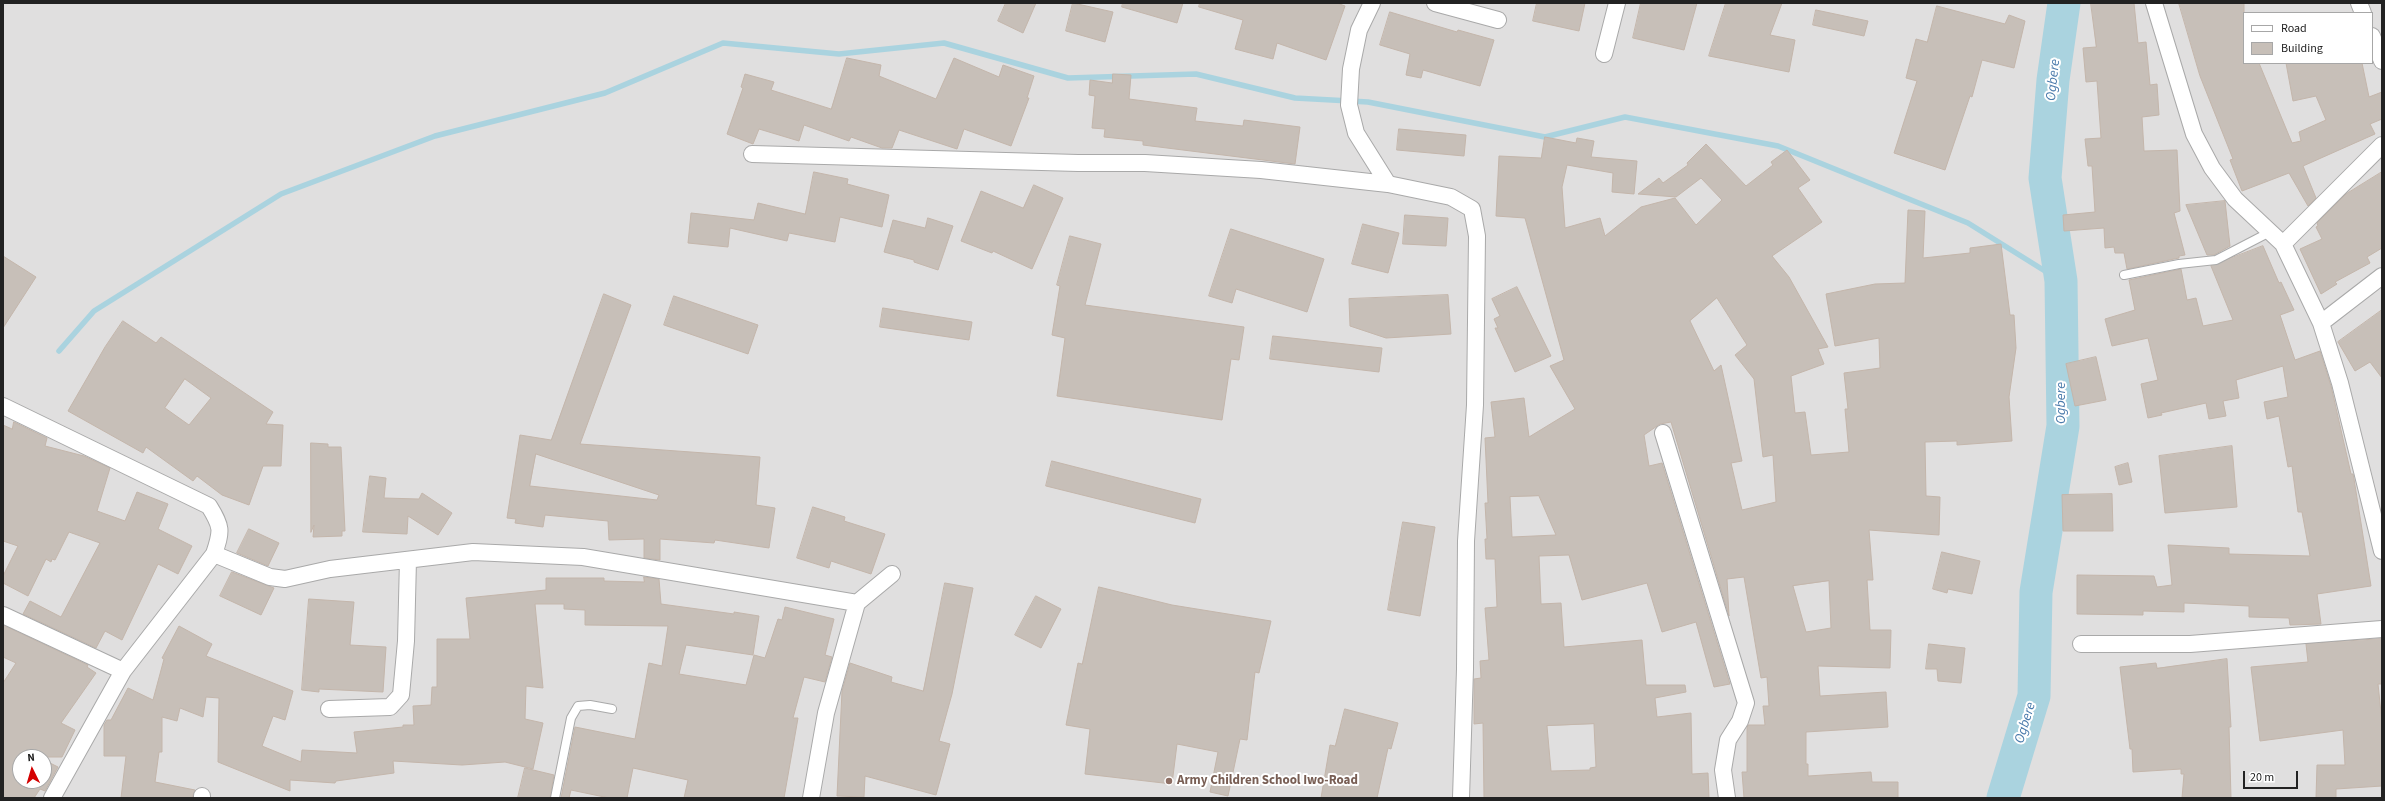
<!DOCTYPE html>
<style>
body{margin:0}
#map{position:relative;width:2385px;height:801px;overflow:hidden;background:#f2efe9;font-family:"Source Sans 3",sans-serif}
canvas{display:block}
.frame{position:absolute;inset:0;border:4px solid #222;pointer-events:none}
.legend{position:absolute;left:2243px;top:12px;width:130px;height:52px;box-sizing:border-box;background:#fff;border:1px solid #a7a7a7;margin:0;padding:5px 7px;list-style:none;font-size:12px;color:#222}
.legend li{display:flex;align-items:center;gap:8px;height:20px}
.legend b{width:20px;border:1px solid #a7a7a7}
.north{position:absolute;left:12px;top:749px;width:40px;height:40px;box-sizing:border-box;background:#fff;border:1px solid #a7a7a7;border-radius:50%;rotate:355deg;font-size:11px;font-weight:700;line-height:16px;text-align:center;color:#222}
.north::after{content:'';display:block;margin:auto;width:14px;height:18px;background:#d40000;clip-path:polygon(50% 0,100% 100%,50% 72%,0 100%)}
.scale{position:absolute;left:2243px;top:771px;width:55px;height:18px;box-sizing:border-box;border:2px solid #222;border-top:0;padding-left:5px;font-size:12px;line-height:14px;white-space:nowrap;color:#222;-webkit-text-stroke:3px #fff;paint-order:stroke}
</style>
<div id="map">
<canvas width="2385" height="801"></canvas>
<div class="frame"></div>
<ul class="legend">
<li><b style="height:5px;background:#fff"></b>Road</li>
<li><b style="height:11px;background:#c7bfb8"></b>Building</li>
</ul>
<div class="north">N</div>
<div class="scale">20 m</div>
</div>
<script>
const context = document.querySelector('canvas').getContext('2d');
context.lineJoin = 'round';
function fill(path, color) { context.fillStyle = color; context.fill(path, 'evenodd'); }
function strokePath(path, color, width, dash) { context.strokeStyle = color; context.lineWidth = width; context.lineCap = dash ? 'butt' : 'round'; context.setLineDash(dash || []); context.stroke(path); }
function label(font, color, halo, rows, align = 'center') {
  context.font = font + ' "Source Sans 3",sans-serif'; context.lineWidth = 4; context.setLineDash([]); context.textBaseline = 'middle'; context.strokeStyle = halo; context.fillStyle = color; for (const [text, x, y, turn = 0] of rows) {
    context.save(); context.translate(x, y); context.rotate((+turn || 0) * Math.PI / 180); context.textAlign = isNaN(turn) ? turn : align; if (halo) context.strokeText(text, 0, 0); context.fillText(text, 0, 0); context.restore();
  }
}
const residential = new Path2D(`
 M3 3H2382V798H3ZM2244 13H2372V63H2244ZM20 757H44V781H20Z`);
const stream = new Path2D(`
 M59 351 94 311 281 194 435 136 605 93 723 43 839 54 944 43 1068 78 1196 74 1295 98 1368 102 1545 137 1625 117 1778 146 1968 223 2061 281`);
const river = new Path2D(`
 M2003 798 2034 696 2036 592 2063 426 2061 281 2045 178 2053 80 2064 3`);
const building = new Path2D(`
 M1006 3H1036L1023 33 998 21Z
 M1073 3 1113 12 1105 42 1066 31Z
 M1123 3H1183L1177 23 1122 7Z
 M1200 3H1337L1345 6 1326 60 1277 43 1273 59 1235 49 1243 20 1199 7Z
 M1537 3H1585L1579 31 1533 21Z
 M1641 3H1697L1684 50 1633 38Z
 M1726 3H1782L1770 35 1795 40 1789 72 1709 56Z
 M2091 3H2134L2138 43 2146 42 2150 85 2157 84 2159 115 2142 117 2144 151 2177 150 2180 211 2174 213 2185 255 2179 256V258L2127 269 2124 253H2115L2114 247 2105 248 2104 228 2064 231 2063 215 2095 212 2092 166H2088L2085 139 2101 138 2097 81 2086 82 2083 48 2096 47Z
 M2179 3H2244V63H2259L2292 143 2301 141 2299 132 2326 120 2316 96 2293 101 2286 63H2362L2369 97 2382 92V119L2370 124 2375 134 2303 166 2316 198 2308 206 2289 173 2242 191 2230 160 2233 159 2200 76Z
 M1937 6 2005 24 2009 15 2025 21 2014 68 1982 60 1972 97 1970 96 1945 170 1894 153 1917 81 1906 78 1916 39 1927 42Z
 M1816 10 1868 21 1864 36 1813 25Z
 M1390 12 1457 32 1458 30 1494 40 1480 86 1423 70 1421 78 1406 75 1410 54 1380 45Z
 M847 58 881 65 879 76 936 99 954 58 999 77 1003 65 1034 76 1027 98H1029L1011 146 964 129 957 149 899 130 892 148H882L851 137 849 141 804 125 799 141 759 129 753 144 727 134 743 88 741 87 745 74 774 82 771 90 831 109Z
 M1113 74 1131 75 1129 99 1197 108 1195 121 1243 126 1244 120 1300 127 1295 164 1143 145V141L1104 137 1105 129 1092 128 1095 96 1089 95 1090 80 1112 83Z
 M1399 129 1466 135 1464 156 1397 150Z
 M1545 137 1576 143 1577 138 1594 141 1591 157 1637 161 1634 194 1612 192 1613 173 1567 165 1562 187 1565 228 1600 218 1605 236 1641 207 1675 198 1696 225 1722 200 1701 178 1676 197 1638 194 1659 178 1663 183 1688 165 1687 163 1706 144 1746 186 1773 165 1771 162 1787 150 1810 180 1798 188 1822 222 1772 256 1789 277 1828 347 1818 349 1824 364 1791 376 1795 413 1805 412 1811 455 1849 452 1845 409H1848L1844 373 1880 368 1879 338 1835 346 1826 294 1875 284 1905 283 1908 210 1925 211 1923 258 1970 253V248L2001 244 2010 315H2014L2016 348 2009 397 2012 441 1957 445V441L1925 442 1926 496 1940 497 1939 535 1869 530 1873 580H1867L1870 630H1891L1890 668 1818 666 1820 696 1886 692 1888 727 1806 732V764H1808V776L1871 772 1872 782H1898V798H1744L1742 772H1747V728L1748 725H1765L1763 706H1769L1767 677 1761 678 1744 577 1727 579 1729 616 1671 422 1660 424 1644 435 1649 466 1662 463 1730 684 1714 687 1696 622 1662 632 1647 583 1582 600 1569 555 1539 556 1541 604 1561 603 1564 647 1642 640 1646 685H1685L1686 692 1655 698 1657 717 1691 713 1692 774 1708 773 1709 798H1484L1483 723 1474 724V679L1481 678 1480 661 1489 660 1485 608 1497 607 1495 559H1486L1485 539H1487L1485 503H1488L1485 438 1495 437 1491 402 1524 398 1529 437 1575 409 1550 366 1564 360 1525 218 1496 216 1499 156 1541 158ZM1717 298 1747 345 1735 355 1754 379 1763 457 1773 455 1776 502 1742 510 1731 463 1742 461 1721 365 1714 371 1690 321ZM1539 496 1556 535 1512 537 1510 497ZM1829 581 1831 628 1806 632 1793 586ZM1594 724 1596 767 1590 768V770L1551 771 1547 726Z
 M814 172 848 179 847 184 889 195 882 227 840 217 835 242 789 233 787 241 730 228 728 247 688 243 691 213 754 220 758 203 805 214Z
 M2382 172V248L2367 257 2370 263 2335 282 2337 284 2321 294 2300 249 2322 239 2316 227 2318 226 2317 223 2346 194Z
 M1034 185 1063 198 1032 269 993 251 992 253 961 241 981 191 1023 208Z
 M2225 201 2230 246 2214 255H2207L2186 205Z
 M1405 215 1448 218 1446 246 1403 244Z
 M928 218 953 226 938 270 914 262V260L884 252 893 220 925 228Z
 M1363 224 1399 233 1388 273 1352 264Z
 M1231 229 1324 259 1307 312 1236 289 1232 303 1209 296Z
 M1070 236 1101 244 1085 305 1244 327 1239 360 1231 359 1222 420 1057 396 1065 338 1052 335 1060 286 1057 285Z
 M2263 246 2279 283 2281 282 2294 310 2280 315 2295 360 2320 351 2331 386 2351 474H2353L2354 479 2371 586 2317 594 2321 624 2290 625 2289 618 2249 617V606L2184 603V612L2143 611V615L2077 614V575L2154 576 2157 587 2172 585 2168 545 2229 548V554L2310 556 2302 512H2298L2292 466 2288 467 2279 416 2267 419 2264 402 2288 397 2283 366 2236 380 2239 398 2223 401 2226 416 2209 419 2206 403 2161 413 2162 415 2148 418 2141 384 2158 380 2148 338 2112 346 2105 319 2135 310 2129 280 2181 269 2187 300 2196 298 2203 326 2233 320 2211 266Z
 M3 256 36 277 3 328Z
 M1517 287 1551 356 1515 372 1495 328H1498L1494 319 1500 316 1492 299Z
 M604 294 631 305 580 444 760 457 756 505 775 508 769 548 715 540 714 543 660 539V560L644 558V539L609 540 608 521 545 515 543 527 515 523 516 519 507 518 520 435 551 440ZM536 454 659 495 657 500 530 486Z
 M1448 295 1451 334 1386 338 1350 326 1349 299Z
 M674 296 758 325 748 354 664 325Z
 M883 308 972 322 969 340 880 327Z
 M2382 310V378L2370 362 2355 371 2338 342Z
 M123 321 156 343 161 337 273 412 266 424 283 425 281 466H263L249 505 222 495 197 476 193 481 146 447 143 453 68 411 105 347ZM185 379 211 398 189 425 165 408Z
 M1273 336 1382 348 1379 372 1270 359Z
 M2096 357 2106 400 2075 406 2066 364Z
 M14 422 47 438 45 446 84 456 110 468 97 511 125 521 137 492 168 504 158 529 192 546 178 574 158 564 122 640 105 631 96 648 23 614 30 601 61 617 100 543 69 532 55 560 52 559 51 562 46 559 28 596 3 583V576L18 546 3 541V425L12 429Z
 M311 443 328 444V447H341L345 531H342V536L313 537 314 525 311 532Z
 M2232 446 2237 507 2165 513 2159 456Z
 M1052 461 1201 499 1195 523 1046 486Z
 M2128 463 2132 482 2119 485 2115 467Z
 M370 476 386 478 384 498 419 499 422 493 452 513 438 535 408 516 407 534 363 532Z
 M2112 494 2113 531H2063L2062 495Z
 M813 507 845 517 844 521 885 534 871 574 831 561 829 568 797 558Z
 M1403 522 1435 527 1420 616 1388 610Z
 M249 529 279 543 268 566 237 553Z
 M1942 552 1980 561 1972 594 1948 589 1947 593 1933 589Z
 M232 572 274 588 261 615 220 596Z
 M644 577 659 579 661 604 734 614V612L759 616 753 655 686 645 679 674 746 685 754 655 765 658 778 619 782 620 785 607 834 619 825 655 832 657 825 682 804 677 793 718H798L784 798H684L688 780 633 768 627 798H609L571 790 569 798H561L575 727 635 739 649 663 662 666 668 626 585 625V610L564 609V604H535L543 688 526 686 525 719 543 723 533 769 505 762 462 765 393 761 394 773 336 781 335 783 290 780V791L218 762 219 698 206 697 203 717 180 708 177 721 162 717V752H159L155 782 195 790 192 798H121L126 756H104V725L107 720H111L128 688 153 700 164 659 162 658 179 626 212 644 206 656 293 691 285 720 273 716 262 746 301 762 302 750 357 753 354 732 403 727V725H414L413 706 431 705 432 687H437V639H470L466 598 546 590V578H604V581L644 582Z
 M945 583 973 588 952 694 939 741 950 744 936 795 865 776 864 797 837 796 842 691 850 663 892 677 891 682 923 691Z
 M1099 587 1172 605 1271 621 1259 673 1255 672 1247 740 1240 739 1228 796 1210 792 1218 752 1177 744 1172 784 1085 774 1090 729 1066 725 1078 663 1082 664Z
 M1036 596 1061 609 1041 648 1015 635Z
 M309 599 354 602 350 645 386 647 383 692 319 689V692L302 690Z
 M3 625 88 665 87 667 96 673 61 723 75 730 62 757H20V781H44V760L58 767 45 791 40 789 34 798H3V683L16 663 3 657Z
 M2382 639V684H2378L2382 722V786L2336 789V798H2316L2317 765H2345L2343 730 2260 741 2251 667 2308 662 2306 644Z
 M1929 644 1965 648 1961 683 1938 681 1937 669H1926Z
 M2227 659 2231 727H2229L2231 798H2182L2184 774H2181V769L2133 772 2132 749H2130L2120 667 2156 663 2157 668Z
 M1345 709 1398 723 1391 749 1388 748 1377 798H1321L1330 745 1335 746Z
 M525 768 554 775 550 798H518Z`);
const service = new Path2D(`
 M2124 275 2179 264 2216 260 2270 232
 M555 798 571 718 578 706 590 705 612 709`);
const minor = new Path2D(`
 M1372 3 1359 30 1351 69 1349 105 1356 133 1388 184
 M1435 3 1498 20
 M2154 3 2194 134 2212 168 2235 199 2283 244 2321 323 2340 383 2382 551
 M2359 3 2363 13
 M2372 36 2382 61
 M1604 54 1617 3
 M752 154 1078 163H1145L1261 170 1388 184 1451 197 1472 209 1477 236 1475 405 1466 541 1465 669 1461 798
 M2283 244 2382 145
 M2321 323 2382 276
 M3 406 209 506C222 527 222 530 214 554L123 671 52 798
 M1663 433 1746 703 1740 721 1728 740 1723 770 1727 798
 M214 554 270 577 285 579 330 569 473 552 583 557 857 603
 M3 615 123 671
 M2081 644H2190L2382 629
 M329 709 390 707 401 695 406 641 408 560
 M202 798V796
 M811 798 826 713 857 603 892 574`);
const markers = [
 [1169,781,4,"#8d6e63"]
];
const educationNames = [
 ["Army Children School Iwo-Road",1177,781]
];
const waterNames = [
 ["Ogbere",2054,80,-84],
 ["Ogbere",2062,403,-90],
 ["Ogbere",2026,723,-73]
];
fill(residential, '#e0dfdf');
strokePath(stream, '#aad3df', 5.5);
strokePath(river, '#aad3df', 33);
fill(building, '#c7bfb8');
strokePath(building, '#c4b6ab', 1);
strokePath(service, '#a9a9a9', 10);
strokePath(minor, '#a9a9a9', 18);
strokePath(service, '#fff', 8);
strokePath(minor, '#fff', 16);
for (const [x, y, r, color] of markers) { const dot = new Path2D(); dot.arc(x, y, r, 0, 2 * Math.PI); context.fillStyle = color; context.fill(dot); strokePath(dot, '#fff', 1.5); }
label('bold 13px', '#785e54', '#fff', educationNames, 'left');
label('italic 14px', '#4a7aab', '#fff', waterNames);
</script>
